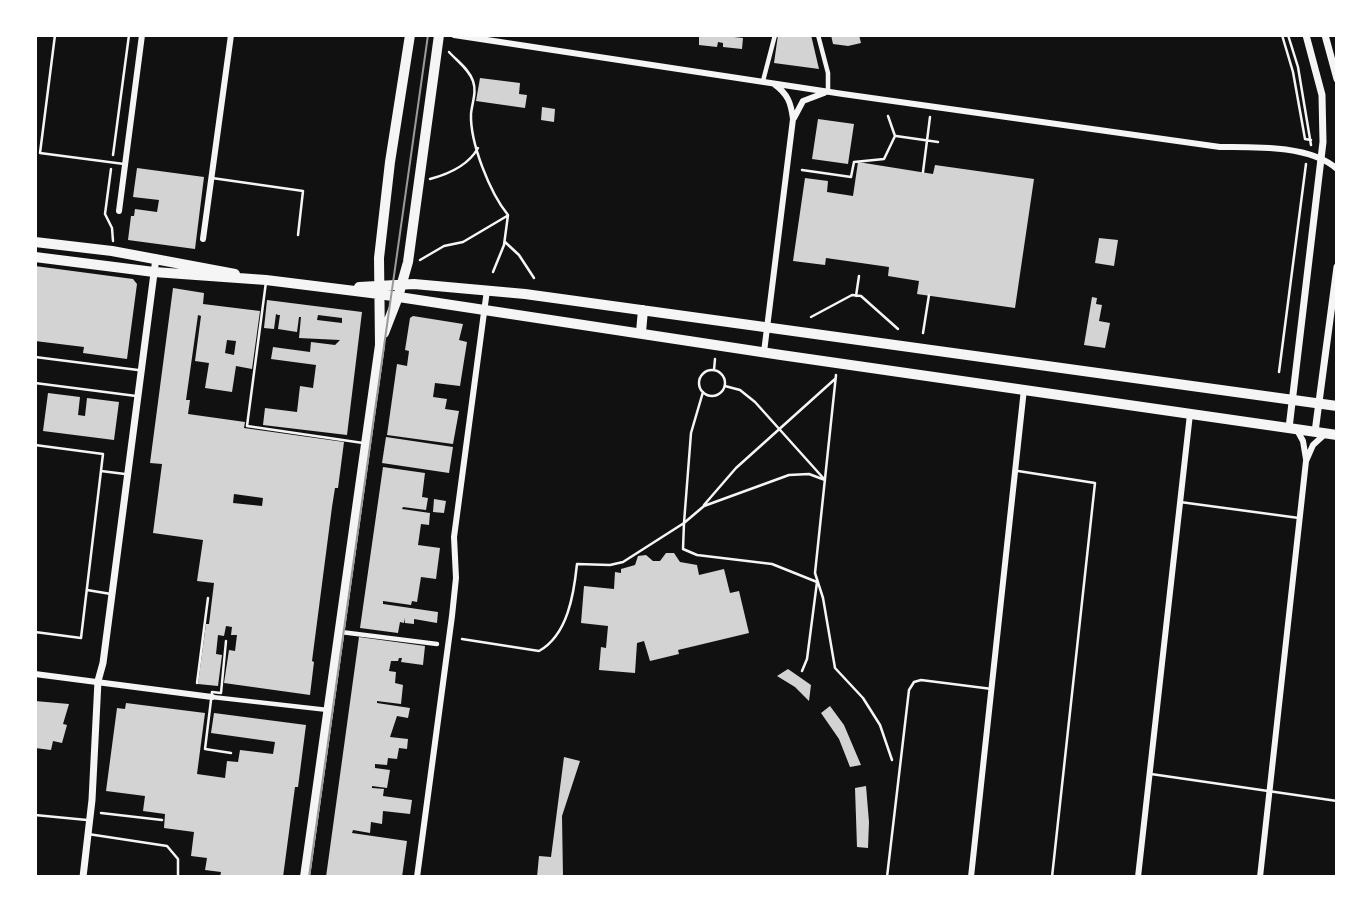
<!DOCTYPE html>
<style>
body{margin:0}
#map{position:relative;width:1372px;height:912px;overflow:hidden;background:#111;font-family:Manrope,sans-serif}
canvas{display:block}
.frame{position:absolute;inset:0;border:37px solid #fff;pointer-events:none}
</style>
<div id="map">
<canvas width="1372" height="912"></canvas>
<div class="frame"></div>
</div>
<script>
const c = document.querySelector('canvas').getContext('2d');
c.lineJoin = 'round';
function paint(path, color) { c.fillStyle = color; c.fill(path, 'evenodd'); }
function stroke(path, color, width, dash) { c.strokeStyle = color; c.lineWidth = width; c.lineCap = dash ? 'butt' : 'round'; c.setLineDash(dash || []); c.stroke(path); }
paint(new Path2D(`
 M699 35H734V37L743 38 742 49 723 47V43L718 42 717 47 699 45Z
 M778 35H811L819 69 774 63Z
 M831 35H859L861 43 848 46 833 44Z
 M480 78 520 83 519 94 527 95 525 108 476 101Z
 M542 107 555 109 554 122 541 120Z
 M818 119 854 124 848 164 812 159Z
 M858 162 933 174 935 165 1034 179 1015 308 917 294 919 281 888 276 889 267 826 258 825 265 793 261 805 178 828 181 827 192 853 196Z
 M137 168 204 177 195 249 128 240 131 216H134L135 209 157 212 159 200 133 197Z
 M1099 238 1118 240 1114 266 1095 263Z
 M35 266 133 279 137 284 127 359 83 353 84 347 35 341Z
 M173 288 204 293 203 304 260 311 252 369 236 366 232 392 205 388 209 363 195 361 201 316 198 315 186 400H190L188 414 245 422 244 428 344 442 338 488H335L332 507 312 661 314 662 310 695 224 683 229 650 235 651 237 635H231L232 627 226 626 224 636 218 635 216 654 222 655 218 686 198 684 206 624H209L214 583 197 581 203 540 153 533 162 464 150 463ZM227 340 236 341 234 355 225 353ZM234 494 263 498 262 506 233 503Z
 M1092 297 1097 298 1096 304 1102 305 1099 321 1110 323 1105 348 1084 345Z
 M267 300 362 312 347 435 263 425 265 408 297 412 300 386 313 388 316 365 271 359 273 347 310 352 311 342 335 345 340 340 299 338 301 317H299L297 332 278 329 280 315H278L276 314 274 329 264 328ZM318 315 342 318V323L317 320Z
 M413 316 463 324 459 340 467 342 460 386 435 383 433 397 447 399 445 409 459 411 453 444 387 435 397 364 407 366 409 351 405 350 410 318Z
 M48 393 80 397 78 415 85 416 87 398 119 402 114 440 43 431Z
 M386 437 453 447 449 473 382 463Z
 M383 467 425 473 422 497 428 498 426 510 403 507 402 509 430 513 429 525 421 524 418 545 440 548 436 579 421 577 417 602 412 601 411 605 383 601V604L438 612 437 623 414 619V624L405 623V618L404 623 400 622 398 633 360 628Z
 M434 499 446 501 444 513 433 512Z
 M666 553H674L680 562 697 565 699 575 724 569 730 593 739 591 749 633 678 650 679 654 650 661 644 641 637 643 635 673 599 670 601 647 606 648 608 626 581 623 584 586 614 589 615 572 621 573V569L635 565 638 556 646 555 653 561H660Z
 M359 637 425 646 423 665 401 662 402 658H399L398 661H391L389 671 396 672 395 683 403 685 401 704 377 701V703L410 708 408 718 397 716 390 737 408 739 407 749 399 748 397 759 388 758 387 765 375 764V768L390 770 387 788 372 786V788L384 789 383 796 412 800 410 814 383 811 382 824 371 822 370 833 353 830 352 833 407 841 402 877H326Z
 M788 669 811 685 809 701 795 687 777 676Z
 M35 701 69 704 63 724 67 725 62 743 53 741 51 750 35 748Z
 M126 703 205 713 197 774 225 778 227 761 238 762 240 750 273 754 275 742 211 733 214 713 306 725 298 787H295L283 877H220L221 872 205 870 207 858 191 856 194 832 164 828 165 814 143 811 145 796 106 791 117 708 125 709Z
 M830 706 844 725 861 765 850 767 839 739 821 713Z
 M564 757 580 761 562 816 563 877H537L539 856 551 857Z
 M866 786 869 822 868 848 857 847 855 788Z`), '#d3d3d3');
stroke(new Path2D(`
 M1282 35 1293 72 1305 139 1311 140
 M1288 35 1298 67 1311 145
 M449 52C457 61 469 69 473 81 477 92 472 103 471 114 470 143 490 193 508 215L504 245 493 272
 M896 136 938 142
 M113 155 129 35
 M111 169 105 214 112 228 113 241
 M802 170 851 177 854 162 884 159 895 136 888 116
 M923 172 930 117
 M430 179C449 174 468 166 478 148
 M505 242 519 255 534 278
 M420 260 444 246 463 242 507 216
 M856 296 859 276
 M811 317 852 295 861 296 898 329
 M923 333 929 295
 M714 370 715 359
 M699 383a13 13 0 1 1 26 0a13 13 0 1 1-26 0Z
 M1279 372 1306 164
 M836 375 815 573 823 598 835 668 863 698 880 725 892 760
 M725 386 740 390 755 402 825 480 809 474 789 475 704 506 684 523 683 549 697 555 772 564 817 582 807 659 802 671
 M704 505 736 468 835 379
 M462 639 539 651C568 635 574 593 577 564L610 565 623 562 684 523 691 433 703 392
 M197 683 208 598
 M101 813 162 820`), '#f5f5f5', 2.5);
stroke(new Path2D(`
 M55 35 40 153 124 164
 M212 178 303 191 298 235
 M266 282 247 426 363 443
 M35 357 138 370
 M35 383 136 396
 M35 445 103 454 81 638 35 632
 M101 471 125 474
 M1018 471 1095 483 1052 877
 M1180 502 1299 518
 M87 590 111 594
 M226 641 221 693 212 692 205 749 231 753
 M1151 774 1337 801
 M35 815 87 820
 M88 834 167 846 178 859V877
 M887 877 909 690 914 682 921 680 992 689`), '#f5f5f5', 2.5);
stroke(new Path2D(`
 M818 35 828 73V92
 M763 81 775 35
 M341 632 437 644
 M212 697 328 710`), '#f5f5f5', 4.5);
stroke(new Path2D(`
 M454 35 843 94 1220 147C1255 147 1310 145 1337 169
 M794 118 803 101 824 93
 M119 211 142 35
 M203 239 231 35
 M764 352 793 119C791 103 788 94 774 84
 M1297 430 1303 441 1306 459
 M35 674 212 697
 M417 877 452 616 456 578 454 537 487 290
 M971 877 1024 389
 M1138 877 1190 414
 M1260 877 1306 461 1313 445 1325 434`), '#f5f5f5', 6);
stroke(new Path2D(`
 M1325 35 1337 79
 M1289 428 1323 142 1322 95 1306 35
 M1315 432 1337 267
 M83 877 92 800 98 681 103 663 156 258`), '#f5f5f5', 7);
stroke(new Path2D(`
 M35 242 112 251 235 274
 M35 257 154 272 266 280 379 294 781 355 1337 435
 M359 287 414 284 525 294 1337 406
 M641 332 643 310
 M384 333 398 297 408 262 439 35
 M305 877 380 345 379 258 390 162 410 35`), '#f5f5f5', 10);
stroke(new Path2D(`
 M309 877 428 35`), '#9a9a9a', 2);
</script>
